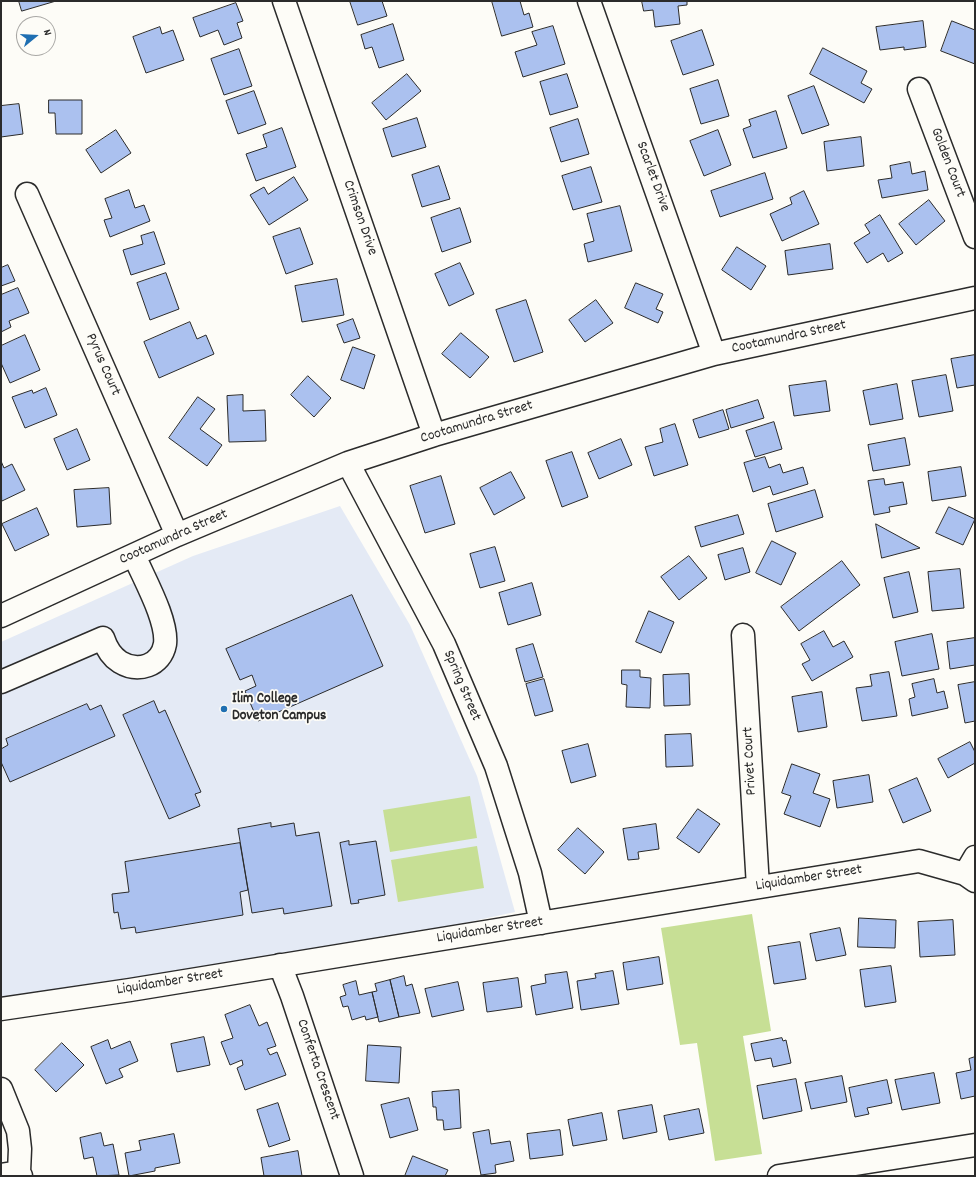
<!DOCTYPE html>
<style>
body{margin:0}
#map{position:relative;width:976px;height:1177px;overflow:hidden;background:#fdfcf7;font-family:Dekko,sans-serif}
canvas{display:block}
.frame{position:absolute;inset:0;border:2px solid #2b2b2b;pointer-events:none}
.north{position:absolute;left:16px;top:16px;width:40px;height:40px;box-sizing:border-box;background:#fdfcf7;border:1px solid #a9a8a5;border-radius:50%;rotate:72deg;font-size:11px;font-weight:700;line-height:16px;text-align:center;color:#2b2b2b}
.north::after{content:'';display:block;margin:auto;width:14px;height:18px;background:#1f6fb2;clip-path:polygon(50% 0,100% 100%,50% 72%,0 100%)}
</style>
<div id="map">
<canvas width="976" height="1177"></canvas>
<div class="frame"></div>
<div class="north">N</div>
</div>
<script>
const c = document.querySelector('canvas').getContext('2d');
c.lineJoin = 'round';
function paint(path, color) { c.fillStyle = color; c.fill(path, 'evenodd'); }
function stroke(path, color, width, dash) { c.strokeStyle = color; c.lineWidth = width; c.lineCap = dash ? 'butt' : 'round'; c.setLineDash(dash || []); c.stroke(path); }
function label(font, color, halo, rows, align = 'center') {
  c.font = font + ' Dekko,sans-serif'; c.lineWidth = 3.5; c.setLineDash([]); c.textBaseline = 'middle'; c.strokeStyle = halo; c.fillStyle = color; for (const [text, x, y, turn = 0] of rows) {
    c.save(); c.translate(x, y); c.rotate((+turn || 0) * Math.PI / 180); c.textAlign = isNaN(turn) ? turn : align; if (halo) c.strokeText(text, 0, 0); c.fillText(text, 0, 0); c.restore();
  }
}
paint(new Path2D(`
 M340 506 410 625 477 776 515 912 289 961 1 1006V642L193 556Z`), '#e4eaf5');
paint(new Path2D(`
 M470 796 477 838 390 852 383 810Z
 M477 846 484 888 398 902 391 860Z
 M752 914 771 1031 743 1036 762 1154 715 1161 697 1043 680 1045 661 928Z`), '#c7df95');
const building = new Path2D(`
 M19 1H56L22 11Z
 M350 1H382L387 16 358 25Z
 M492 1H520L524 15 529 13 533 27 502 36Z
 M642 1H687V5L678 6 680 24 655 27 653 10 644 11Z
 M236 3 243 21 237 23 242 38 224 45 218 30 200 37 193 18Z
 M923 21 926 47 904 50V47L880 50 876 27Z
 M952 21 975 30V64L941 51Z
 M393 24 404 60 379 68 372 47 365 49 361 35Z
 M553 26 565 64 523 77 515 52 537 45 532 32Z
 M160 27 162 34 173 30 184 60 146 73 133 37Z
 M702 30 714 65 683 75 671 41Z
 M823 48 867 71 861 83 872 89 864 103 810 74Z
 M239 49 252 86 224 95 211 59Z
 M407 74 421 91 386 120 372 103Z
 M567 74 578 107 550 115 540 82Z
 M718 80 729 116 701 124 690 89Z
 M814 86 829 125 802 134 788 96Z
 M254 91 266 124 238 134 226 101Z
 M49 100H82V134H56L55 113H49Z
 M19 104 23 134 1 137V106Z
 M776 111 787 148 753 158 743 129 751 126 749 120Z
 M417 118 426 147 392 157 383 129Z
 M578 119 589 154 561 162 550 128Z
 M282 128 296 167 256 181 246 154 267 147 263 135Z
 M116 130 131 153 101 173 86 150Z
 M718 130 731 165 704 176 690 141Z
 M861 137 864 166 827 171 824 142Z
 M910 162 912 174 925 171 928 190 882 198 878 180 892 178 890 166Z
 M439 166 450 199 422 207 412 175Z
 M591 167 602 202 573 210 562 176Z
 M765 173 773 199 720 217 711 191Z
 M294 177 308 200 269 225 250 195 264 187 268 194Z
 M129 190 135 208 144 205 150 221 110 237 104 220 112 218 105 199Z
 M804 191 819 224 782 241 770 214 792 204 790 198Z
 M929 200 945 221 916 245 899 224Z
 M620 206 632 251 588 262 584 244 594 241 587 214Z
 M460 208 471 242 442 252 431 218Z
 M880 215 903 253 888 262 883 253 867 263 854 243 870 233 865 225Z
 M300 228 313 264 286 274 273 237Z
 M154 232 165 264 131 275 123 250 143 244 141 236Z
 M830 244 833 269 788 275 785 251Z
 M737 247 766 266 751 290 722 270Z
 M460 263 474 294 449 306 435 274Z
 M8 265 15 281 1 286V268Z
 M166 273 179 309 150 320 137 283Z
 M337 279 344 315 302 322 295 286Z
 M636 283 663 294 656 309 663 312 658 323 625 308Z
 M18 288 29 313 9 321 11 327 1 332V295Z
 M526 300 543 352 514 362 496 310Z
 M596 300 613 323 585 342 569 320Z
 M353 319 360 338 344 343 337 325Z
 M190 322 197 339 206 335 214 354 159 378 144 342Z
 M461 333 489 357 470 378 442 354Z
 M25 335 40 370 10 383 1 363V346Z
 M353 347 375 355 364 389 341 380Z
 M975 355V385L957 388 951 359Z
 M946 375 953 411 919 417 912 381Z
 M308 376 331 398 314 417 291 395Z
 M826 381 830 411 794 416 789 386Z
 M897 384 903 419 870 425 863 391Z
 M46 388 57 415 25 428 12 397 32 390 33 393Z
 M243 395V411L265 410 266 441 229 442 227 396Z
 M198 397 215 409 200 429 222 445 207 466 169 438Z
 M758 400 764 418 731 428 726 410Z
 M723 410 729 429 699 438 693 420Z
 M774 422 782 449 755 457 746 431Z
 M675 424 688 465 654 476 645 447 663 442 660 429Z
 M77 429 90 460 67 470 54 439Z
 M905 438 910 465 873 471 868 445Z
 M621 439 632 465 599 479 588 453Z
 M572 452 588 497 562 507 546 461Z
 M765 457 769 468 780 464 783 473 803 467 808 484 773 495 770 486 753 492 744 463Z
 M1 461 4 468 12 464 25 490 2 501Z
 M961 467 966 496 932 501 928 472Z
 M511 472 525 498 494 515 480 488Z
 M441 476 455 524 425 533 410 486Z
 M884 479 885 485 903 482 907 504 889 507 890 512 874 515 868 481Z
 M109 488 111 524 77 527 74 490Z
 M815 490 823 517 776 532 768 504Z
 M949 507 975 519 963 545 936 533Z
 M37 508 49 535 15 551 2 524Z
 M738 515 744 534 701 547 695 527Z
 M876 524 920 548 882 558Z
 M772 541 796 553 781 585 756 573Z
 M495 547 505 581 480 588 470 554Z
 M743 548 750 572 725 580 718 555Z
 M689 556 707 578 679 600 661 577Z
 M842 561 860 585 799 631 781 607Z
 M960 569 964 608 932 611 928 572Z
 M909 572 918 612 893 618 884 578Z
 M532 583 541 615 508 625 499 593Z
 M352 595 383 666 258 721 245 691 256 686 252 675 240 680 226 649Z
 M649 611 674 622 661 653 636 642Z
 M824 631 833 647 844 641 853 657 812 681 802 664 810 660 801 644Z
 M932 634 939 669 902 676 895 642Z
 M975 638V665L950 669 947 642Z
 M533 644 543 677 525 682 516 649Z
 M622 670H640V677L651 678 650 708 626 707 627 685 622 684Z
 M889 672 897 716 862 721 856 688 872 686 870 675Z
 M689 674 690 705 664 706 663 675Z
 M544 679 553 711 535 716 526 684Z
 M934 679 937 693 944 691 948 708 912 716 909 699 915 697 912 684Z
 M975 682V721L965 723 958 685Z
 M822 692 827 727 798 732 792 697Z
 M154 701 159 713 165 710 201 792 195 794 200 806 169 819 123 715Z
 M87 704 90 710 101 705 115 736 10 782 1 762V749L8 745 6 739Z
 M691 734 693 766 666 767 665 735Z
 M970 742 975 752V763L948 778 938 759Z
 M588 744 596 776 571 783 562 751Z
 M792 764 820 774 813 793 830 799 820 827 784 814 791 796 782 793Z
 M869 775 873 802 837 808 833 781Z
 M917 778 931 811 903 823 889 790Z
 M698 809 720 824 699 853 677 838Z
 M271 823V827L294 823 296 836 319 832 332 906 284 914 283 908 252 913 238 829Z
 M656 824 659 849 638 852 639 859 628 860 623 829Z
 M578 828 604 852 585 874 558 850Z
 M349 841V845L376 841 385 895 358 900 359 903 351 904 340 843Z
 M240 843 248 890 240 892 243 915 136 933 135 927 121 929 118 912 114 913 112 894 129 892 125 862Z
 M859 918 896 920 895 948 858 947Z
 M953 920 955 955 920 957 918 922Z
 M840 928 846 955 816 961 810 934Z
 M800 942 806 979 774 984 768 947Z
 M659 957 663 984 627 990 623 963Z
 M891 966 896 1002 865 1007 860 970Z
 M613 971 619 1004 581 1010 577 981 596 978 595 974Z
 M567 972 573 1008 536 1015 531 986 546 983 545 975Z
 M404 976 406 986 412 984 420 1013 399 1017 390 980Z
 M518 978 522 1007 487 1012 483 983Z
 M390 980 399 1017 379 1022 372 992 377 991 375 984Z
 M356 981 359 995 372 992 378 1017 366 1020 365 1016 352 1020 348 1006 343 1007 340 997 346 995 343 985Z
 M458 982 464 1010 432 1017 425 989Z
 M250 1005 259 1026 267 1022 276 1046 267 1049 270 1055 277 1052 286 1075 245 1090 237 1068 243 1065 242 1060 230 1065 221 1042 233 1038 225 1015Z
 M204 1037 210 1065 177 1072 171 1044Z
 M782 1038 783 1041 786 1040 791 1063 773 1067 771 1058 755 1061 751 1044Z
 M108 1040 111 1049 130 1041 138 1061 119 1069 123 1077 106 1084 91 1047Z
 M62 1043 84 1065 56 1092 35 1070Z
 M368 1045 401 1047 399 1083 366 1081Z
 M975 1057V1096L961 1099 956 1073 971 1070 969 1059Z
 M934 1073 940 1103 902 1110 895 1080Z
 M842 1076 847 1102 811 1109 805 1083Z
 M796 1079 802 1111 763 1119 757 1086Z
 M887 1080 892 1103 867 1108 869 1114 855 1117 849 1088Z
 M459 1090 461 1128 444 1130 443 1120H437L436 1107H433L432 1092Z
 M409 1098 418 1130 390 1138 381 1105Z
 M278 1103 290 1140 269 1147 257 1110Z
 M652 1105 657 1132 623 1139 618 1111Z
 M699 1109 704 1133 669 1140 664 1116Z
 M602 1113 607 1140 573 1146 568 1120Z
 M489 1130 491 1144 510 1141 514 1161 495 1165 496 1173 481 1175 473 1133Z
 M560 1130 563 1155 530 1159 527 1134Z
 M101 1133 104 1146 113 1144 119 1175 97 1176 93 1157 84 1159 80 1138Z
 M174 1134 180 1163 155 1168V1171L129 1176 125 1153 141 1150 139 1141Z
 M298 1151 302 1176H264L261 1158Z
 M413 1156 448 1170 445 1176H405Z`);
paint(building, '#abc1ef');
stroke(building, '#2b2b2b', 1);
const minor = new Path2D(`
 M284 1 434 435
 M589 1 714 354
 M919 89 975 237
 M27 194 177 535
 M348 463 444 644 496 766 530 873 541 923
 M1 616 177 535 348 463 434 435 714 354 975 298
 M743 635 758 887
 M1 682 103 638C106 647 112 657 120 662 138 673 161 666 165 644 168 620 143 577 134 555
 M965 874 975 857
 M280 965 292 996 352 1176
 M1 1009 130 990 919 861 965 874 975 881
 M1 1089 18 1131 20 1149 19 1172 21 1176
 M1 1175 19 1172
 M779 1176 975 1145`);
stroke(minor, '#2b2b2b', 25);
stroke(minor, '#fdfcf7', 22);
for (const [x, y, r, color] of [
 [224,709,4,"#1f6fb2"]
]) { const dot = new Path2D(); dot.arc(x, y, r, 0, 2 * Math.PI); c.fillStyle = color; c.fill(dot); stroke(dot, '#fdfcf7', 1.5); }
label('15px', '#2b2b2b', '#fdfcf7', [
 ["Golden Court",947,163,69],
 ["Scarlet Drive",652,177,70],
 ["Crimson Drive",359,218,71],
 ["Cootamundra Street",789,338,-12],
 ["Pyrus Court",102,365,66],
 ["Cootamundra Street",477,423,-17],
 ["Cootamundra Street",174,538,-24],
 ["Spring Street",461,686,67],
 ["Privet Court",751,761,-93],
 ["Liquidamber Street",809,879,-9],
 ["Liquidamber Street",490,931,-9],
 ["Liquidamber Street",170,983,-9],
 ["Conferta Crescent",317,1070,71]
]);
label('bold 15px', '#2b2b2b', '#fdfcf7', [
 ["Ilim College",232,700],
 ["Doveton Campus",232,717]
], 'left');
</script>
